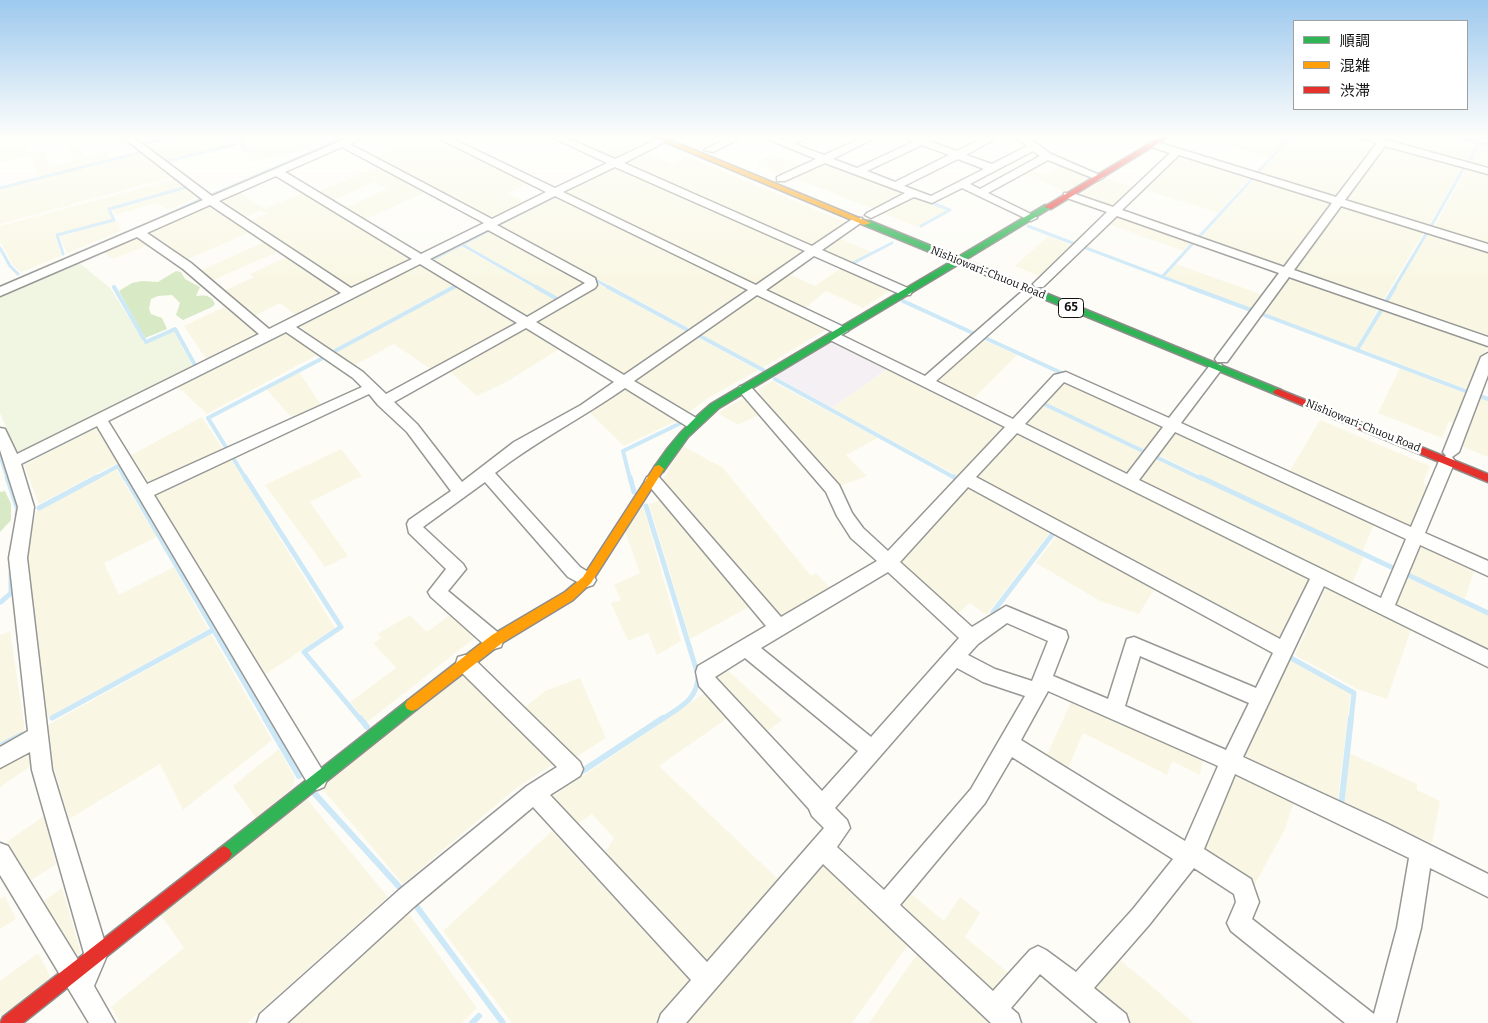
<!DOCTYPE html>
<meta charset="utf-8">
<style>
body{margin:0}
#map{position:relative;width:1488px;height:1023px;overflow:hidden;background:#fdfcf7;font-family:Bitter,"Noto Sans JP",serif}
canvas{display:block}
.legend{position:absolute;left:1293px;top:20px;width:175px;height:90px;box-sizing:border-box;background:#fff;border:1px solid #a0a0a0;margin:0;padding:6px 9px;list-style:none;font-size:15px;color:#111}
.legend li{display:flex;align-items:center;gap:10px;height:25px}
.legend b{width:25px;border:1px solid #a0a0a0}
</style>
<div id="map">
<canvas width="1488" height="1023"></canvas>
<ul class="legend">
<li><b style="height:6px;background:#30b455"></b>順調</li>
<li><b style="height:6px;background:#ff9f0a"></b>混雑</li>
<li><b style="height:6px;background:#e5322d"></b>渋滞</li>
</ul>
</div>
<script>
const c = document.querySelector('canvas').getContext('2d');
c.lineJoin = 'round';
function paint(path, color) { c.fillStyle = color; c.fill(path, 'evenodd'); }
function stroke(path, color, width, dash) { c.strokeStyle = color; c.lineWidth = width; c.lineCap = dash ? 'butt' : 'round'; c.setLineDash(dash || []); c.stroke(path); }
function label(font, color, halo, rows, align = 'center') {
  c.font = font + ' Bitter,serif'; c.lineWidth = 5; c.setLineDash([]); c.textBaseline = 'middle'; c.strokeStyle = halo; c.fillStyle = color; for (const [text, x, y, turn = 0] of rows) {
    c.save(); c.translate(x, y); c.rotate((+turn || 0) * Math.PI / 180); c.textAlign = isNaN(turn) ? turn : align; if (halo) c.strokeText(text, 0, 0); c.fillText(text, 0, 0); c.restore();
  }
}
paint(new Path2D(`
 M835 339 890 367 832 408 775 376Z`), '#f5f0f3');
paint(new Path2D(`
 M29 136H48L27 142 30 154 44 151 50 166 74 160 68 145 78 143 85 157 107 152 111 159 39 178 30 155 0 162V145Z
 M179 136H233L237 143 165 160 144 144Z
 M240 136H252L254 140 272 136H329L331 139 304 150 251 162Z
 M425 136H435L529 183 508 193 527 203 492 220 374 157Z
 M608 136H637L651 142 618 158 588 146Z
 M1195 136H1288L1269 158Z
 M1292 136H1355L1378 142 1337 199 1257 175Z
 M1364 136H1454L1477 143 1466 164Z
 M1481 143 1488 145V170L1469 165Z
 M1382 145 1463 166 1427 228 1341 200Z
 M642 151 672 164 687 156 847 223 815 246H812L623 161Z
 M144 152 175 176 0 224V189Z
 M773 154 802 166 783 175 759 165 758 161Z
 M1179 154 1251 176 1218 213 1141 188Z
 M826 163 902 193 904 195 873 209 793 177Z
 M1061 165 1088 176V179L1065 192 1022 172 1028 168 1043 175Z
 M379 166 426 192 364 220 345 208 387 189 374 182 332 201 317 192Z
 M1468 166 1488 172V247L1433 230Z
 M616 167 802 251 803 254 757 286 565 193Z
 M1256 177 1334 203 1284 267 1199 240Z
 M1106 178 1135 188 1113 209 1081 198 1079 195Z
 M175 179 188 186 108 209 112 219 55 235 61 256 21 272 13 265 0 241V226Z
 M189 188 200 196 168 210 156 203 116 215 113 209Z
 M237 191 265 209 304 192 414 258 350 290 249 222 267 213 261 210 243 218 218 201Z
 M557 197 749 291 693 330 499 226Z
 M912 197 915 198 947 210 917 227 885 214Z
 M210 204 252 231 184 261 144 233Z
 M1338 204 1425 230 1381 304 1289 269Z
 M1114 215 1193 240 1184 251 1105 223Z
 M117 220 121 231 67 253 60 236Z
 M490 231 585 283 559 298 464 244Z
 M1429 232 1488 250V340L1385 306Z
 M135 236 148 245 113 259 100 250Z
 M1048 236 1073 246 1039 276 1015 266Z
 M839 238 872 252 851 263 821 250Z
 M266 241 281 250 211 281 198 272Z
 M460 246 558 301 526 318 431 260Z
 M289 256 344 293 298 317 280 303 254 316 224 291 254 277 250 274Z
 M420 263 458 283 332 350 299 326Z
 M1176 264 1263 295 1253 309 1164 276Z
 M841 268 891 290 863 308 826 291 803 310 766 292V289L787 273 815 286Z
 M1286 275 1380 306 1356 348 1259 312Z
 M598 284 689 333 628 374 621 375 534 323Z
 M460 285 520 321 518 324 433 371 394 344 353 366 335 352Z
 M753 296H759L827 329 762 368 698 333Z
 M224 307 259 335 208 362 184 326Z
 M1384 308 1488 346 1469 390 1360 349Z
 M524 328H529L561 348 508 381 477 396 449 371Z
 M285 332 317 355 207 414 177 386Z
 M695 336 758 370 708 398 689 412 635 381V378Z
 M981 339 1017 355 971 401 936 384V380Z
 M890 367 1006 425 963 479 832 408Z
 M1400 368 1468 394 1456 424 1449 422 1442 438 1378 413Z
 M299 372 322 406 293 419 266 389Z
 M772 381 878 438 846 455 867 476 837 487 824 467 756 395 760 392 758 390Z
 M1061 381H1066L1165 428 1148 451 1043 402Z
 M627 387 677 418 676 421 624 446 588 411 621 388Z
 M1475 396 1488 400V457L1456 444Z
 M745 397 764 413 738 425 718 413Z
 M1041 404 1146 454 1129 476 1023 424Z
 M202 417 224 451 149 483 131 455Z
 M1320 420 1430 466 1423 483 1428 486 1411 527 1289 472Z
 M95 428H99L119 462 39 504 24 465Z
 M1176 431 1376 521 1362 552 1154 453Z
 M1022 433 1311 576 1313 580 1282 642 975 477 1015 434Z
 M683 446 723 468 811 576 816 573 831 589 777 621 660 484Z
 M341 449 362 476 310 502 348 556 325 567 265 485Z
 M230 457 335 628 263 676 155 495 158 489Z
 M1152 457 1364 556 1350 588 1136 478Z
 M116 469 157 537 104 563 119 595 174 567 208 629 47 718 27 558 36 512Z
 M971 488 1051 531 988 613 985 614 970 603 955 616 898 566V559L964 489Z
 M664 499 753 605 690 639 649 504Z
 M643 506 681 641 657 655 648 633 628 641 611 603 621 600 614 585 640 573 625 531Z
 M1057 535 1155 588 1139 614 1100 601 1036 563Z
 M1418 542 1476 566 1465 599 1406 572Z
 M1404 576 1488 615V656L1393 605Z
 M1326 587 1411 630 1387 699 1357 689 1295 655Z
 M451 614 476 637 367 722 350 702 396 668 373 643 381 638 377 634 410 615 427 632Z
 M10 631 25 731 0 744V635Z
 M211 634 272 740 183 810 160 764 69 819 53 765 48 725Z
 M1286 661H1291L1351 693 1337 805 1239 756Z
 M723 666 782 720 764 734 712 674Z
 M463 670 557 762 515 789 403 884 320 786Z
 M580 678 606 738 573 759 520 711 545 691Z
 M709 690 732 715 659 766 780 881 711 961 699 963 602 858 614 838 592 814 572 828 554 809 555 795Z
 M1071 702 1102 711 1204 756 1200 775 1172 761 1167 775 1083 733 1065 775 1044 761Z
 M279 749 295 778 291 789 256 818 233 786Z
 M25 752 31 753 32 765 0 787V765Z
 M1349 753 1417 784V790L1440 801 1432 843 1344 805Z
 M1235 775H1241L1294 801 1285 829 1254 886 1203 854 1201 847Z
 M306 798 388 897 247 1023H121L111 1007 184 948 160 914Z
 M44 816 56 864 28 882 4 844Z
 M552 831 692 983 657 1023H512L443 931Z
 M820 856 911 941 852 1023H677Z
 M62 888 81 953 72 960 39 904Z
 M907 890 944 921 960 897 980 913 965 937 1011 975 994 994 898 909Z
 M5 896 16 919 0 929V899Z
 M406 910 477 1008 462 1023H283Z
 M920 950 1000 1023H869Z
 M38 953 51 978 0 1017V981Z
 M1115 956 1147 982 1194 1023H1125L1090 993Z`), '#f9f7e4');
paint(new Path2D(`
 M176 271 181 272 185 279 200 287 196 296C206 295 211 295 215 304L212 307 183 320 176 315 180 303 172 295 158 296 151 299 149 309 151 314 162 318 167 329 145 338 119 291 132 283 142 281 158 282Z
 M5 491 11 504V520L0 532V492Z`), '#d8eac5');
paint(new Path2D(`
 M77 261 110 288 145 343 173 330 193 367 17 453 0 413V295Z`), '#f0f6e1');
stroke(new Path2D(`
 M238 136 245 150
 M562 136 575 141
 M1457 136 1488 145
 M142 144 177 136
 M778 144 790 148
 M164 162 237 144
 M1468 163 1480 142
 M1256 174 1291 136
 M0 188 142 152
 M565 191 586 181
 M209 196 349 136
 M154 221 201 199
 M496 226 554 197
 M921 226 950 210 927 201
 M1028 226 1075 244
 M1430 228 1465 166 1463 165
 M1197 239 1254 177
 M461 244 538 288
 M0 248 10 266 18 274
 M1086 248 1192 288
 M63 254 57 235 114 220 109 209 187 187
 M435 258 490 230
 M851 264 892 243
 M1162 277 1195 241
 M592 278 610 288
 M452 288 457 285
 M1394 288 1428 231 1431 232`), '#cde8f7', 3);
stroke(new Path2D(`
 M114 287 144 339
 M536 287 559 300 562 298
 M608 287 686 329
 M1189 287 1251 310
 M903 301 975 334
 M1384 305 1395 287
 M1259 313 1468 392
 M698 335 763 370
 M983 337 1066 375
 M146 342 175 329 196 367 193 368
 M1357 350 1383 307
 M335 351 454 287
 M775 379 957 479
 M1477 395 1488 399
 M1042 403 1145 452
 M227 449 208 418 321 359
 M0 455 8 479
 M1154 456 1202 479
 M233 458 246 479
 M94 479 118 466 125 479
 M630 479 623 451 681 423`), '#cde8f7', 4);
stroke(new Path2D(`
 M7 477 18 510 17 515
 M125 477 266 720
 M245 477 341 627 304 652 361 720
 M630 477 634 492
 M954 477 958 481
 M1200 477 1391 567
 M646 506 698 675
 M39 508 97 477
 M1406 574 1488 613
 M1 602 11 593V572
 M993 612 1055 531
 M1291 658 1354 693 1351 720
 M52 718 213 630
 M661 720C680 707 698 700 698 675`), '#cde8f7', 5);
stroke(new Path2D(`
 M265 718 299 776
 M360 718 367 727
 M0 746 22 735
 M578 774 663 718
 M314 793 403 891
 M1341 806 1351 718
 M414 903 503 1023
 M472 1023 479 1016`), '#cde8f7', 6);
const street = new Path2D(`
 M0 136H6L1 139Z
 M121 136H132L212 196 352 136H365L350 144 492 219 546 192 434 136H447L555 188 607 163 549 136H562L615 159 664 136H677L624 163 812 246 854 218H862V222L822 250 910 289 912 292 910 295H902L814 256 766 290 846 328 848 331 841 335 925 376 1026 288H1034L1036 291 1034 294 936 381 1013 419 1054 375 1066 372 1169 418 1211 364H1221L1223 367 1221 370 1181 423 1411 527 1439 461 1446 456 1443 452 1481 357 1488 353V375L1459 452 1452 457 1455 461 1425 533 1488 561V576L1420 545 1395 605 1488 650V667L1324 586 1243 757 1386 823 1488 874V897L1430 868 1421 928 1396 1023H1345L1231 931 1227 923 1236 902 1234 894 1194 868 1149 925 1094 988 1126 1014 1129 1023H1098L1040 974 1011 1008 1018 1014 1021 1023H991L823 864 686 1023H658L661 1014 691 980 533 807 415 906 287 1023H257L260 1014 399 890 527 786 557 767 458 669 456 663 458 657 465 655 472 657 580 762 583 769 580 776 550 795 707 962 824 828 812 816 809 809 699 686 696 672 698 666 766 626 645 481 647 477H659L781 617 877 561 851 538 837 516 826 492 740 392 738 389 740 386H750L839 485 852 513 863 528 888 551 1005 427 828 339 826 336 833 332 757 295 634 381 698 419 700 423 698 427H688L625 388C582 418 536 441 495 473L580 567 593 575 596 580 593 585 587 587 568 577 485 482 423 527 463 564 466 569 448 591 501 635 503 641 501 647 494 649 487 647 431 597 428 592 446 569 409 533 407 524 409 520 451 491 407 432 378 405 369 394 154 495 324 773 327 780 324 787 317 790 310 787 97 426 21 464 34 507 27 558 52 770 108 953 94 986 115 1023H89L0 875V843L8 846 80 963 84 953 32 770 30 752 0 768V747L28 731 9 558 18 507 0 450V428L5 429 17 454 259 334 183 269 137 237 0 296V287L203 200ZM342 147 484 223 421 254 285 172ZM615 167 805 251 756 285 563 192ZM276 176 412 259 351 288 219 201ZM555 196 748 290 624 375 536 322 595 288 597 285 595 278 497 225ZM210 205 341 293 269 329 191 263 147 233ZM488 230 585 283 527 317 430 259ZM420 264 517 323 386 394 363 372 296 327ZM526 328 614 382 581 405 514 442 462 482 417 424 394 402ZM286 332 353 378 362 387 147 484 108 421ZM1064 382 1163 427 1127 474 1025 424ZM1175 432 1406 539 1381 598 1139 480ZM1017 433 1310 579 1280 639 976 477ZM968 487 1273 653 1256 688 1134 637 1127 639 1125 645 1108 699 1053 676 1068 637 1066 631 1006 606 972 627 900 562ZM888 572 959 638 871 737 761 648ZM1007 623 1048 641 1032 681 995 669 968 655 978 644ZM1140 656 1249 703 1226 750 1125 706ZM745 658 858 751 822 791 715 677ZM957 668 983 682 1025 696 971 789 884 890 837 847 850 828 847 820 835 808ZM1048 691 1218 766 1185 841 1021 740ZM1012 757 1173 859 1133 909 1076 972 1046 950 1038 946 1030 950 993 991 900 905 985 803ZM1235 774 1409 858 1397 928 1374 1014 1252 919 1259 902 1251 879 1204 849Z
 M732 136H745L713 152 704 150Z
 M760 136H774L785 140 795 136H809L794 144 824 155 866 136H879L833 159 857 168 913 142 902 136 929 138V141L957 151 987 136H1000L966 155 992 164 1027 146 1014 136H1026L1051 154 1104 177 1099 180 1095 179 1048 160 988 193 1035 216 1037 218 1031 221 962 188 932 203 914 197 871 218 865 215 867 213 905 193 825 163 785 181H777V177L816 159ZM922 145 949 155 895 182 867 171ZM1033 151 1040 156 980 189 970 184ZM958 159 984 169 931 196 904 186Z
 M1356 136H1372L1488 168V174L1385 146 1345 200 1488 244V252L1341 206 1294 270 1488 337V346L1289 277 1227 362H1217L1215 359 1217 356 1279 273 1117 216 1043 287H1035L1033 284 1107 212 1064 197V193H1072L1113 207 1170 153 1149 146V142H1157L1336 197 1377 143ZM1179 155 1332 203 1284 267 1122 210Z`);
const fast = new Path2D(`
 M1045 205 1052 207 965 260 1281 390 1283 392 1281 394H1275L959 264 719 408 688 437 663 472H655L654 469 655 466C671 442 689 422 711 404L952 261 864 225V221H870L958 257Z
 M412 699 417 701 419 705 417 709 229 859 224 862 219 859 216 854 219 849 407 701Z`);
const slow = new Path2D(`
 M651 136H660L871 223 864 225Z
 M659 465 664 469 591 583 573 600 502 643 417 709 412 711 407 709 405 705 407 701 492 635 565 592 583 577 655 466Z`);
const jam = new Path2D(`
 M1162 136H1170L1051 209 1044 207Z
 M1278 389 1488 474V482L1275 394 1273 392 1275 390Z
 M224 846 229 849 232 854 229 859 23 1023H0L3 1017 219 849Z`);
stroke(street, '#979795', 3);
stroke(fast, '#8e8d8b', 3);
stroke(slow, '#8e8d8b', 3);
stroke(jam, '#8e8d8b', 3);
paint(street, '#fffffe');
paint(fast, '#30b455');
paint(slow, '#ff9f0a');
paint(jam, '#e5322d');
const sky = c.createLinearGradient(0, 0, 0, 279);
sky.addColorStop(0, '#9dc9ee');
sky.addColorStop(0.49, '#fefefb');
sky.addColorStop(1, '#fefefb00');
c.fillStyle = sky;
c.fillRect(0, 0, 1488, 279);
label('11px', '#111', '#fff', [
 ["Nishiowari-Chuou Road",988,273,22],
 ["Nishiowari-Chuou Road",1363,426,22]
]);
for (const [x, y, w] of [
 [1071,308,25]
]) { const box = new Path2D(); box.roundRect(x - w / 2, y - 9.5, w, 19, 4); c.fillStyle = '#fff'; c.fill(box); stroke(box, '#111', 1); }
label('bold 12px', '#111', null, [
 ["65",1071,308]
]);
</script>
